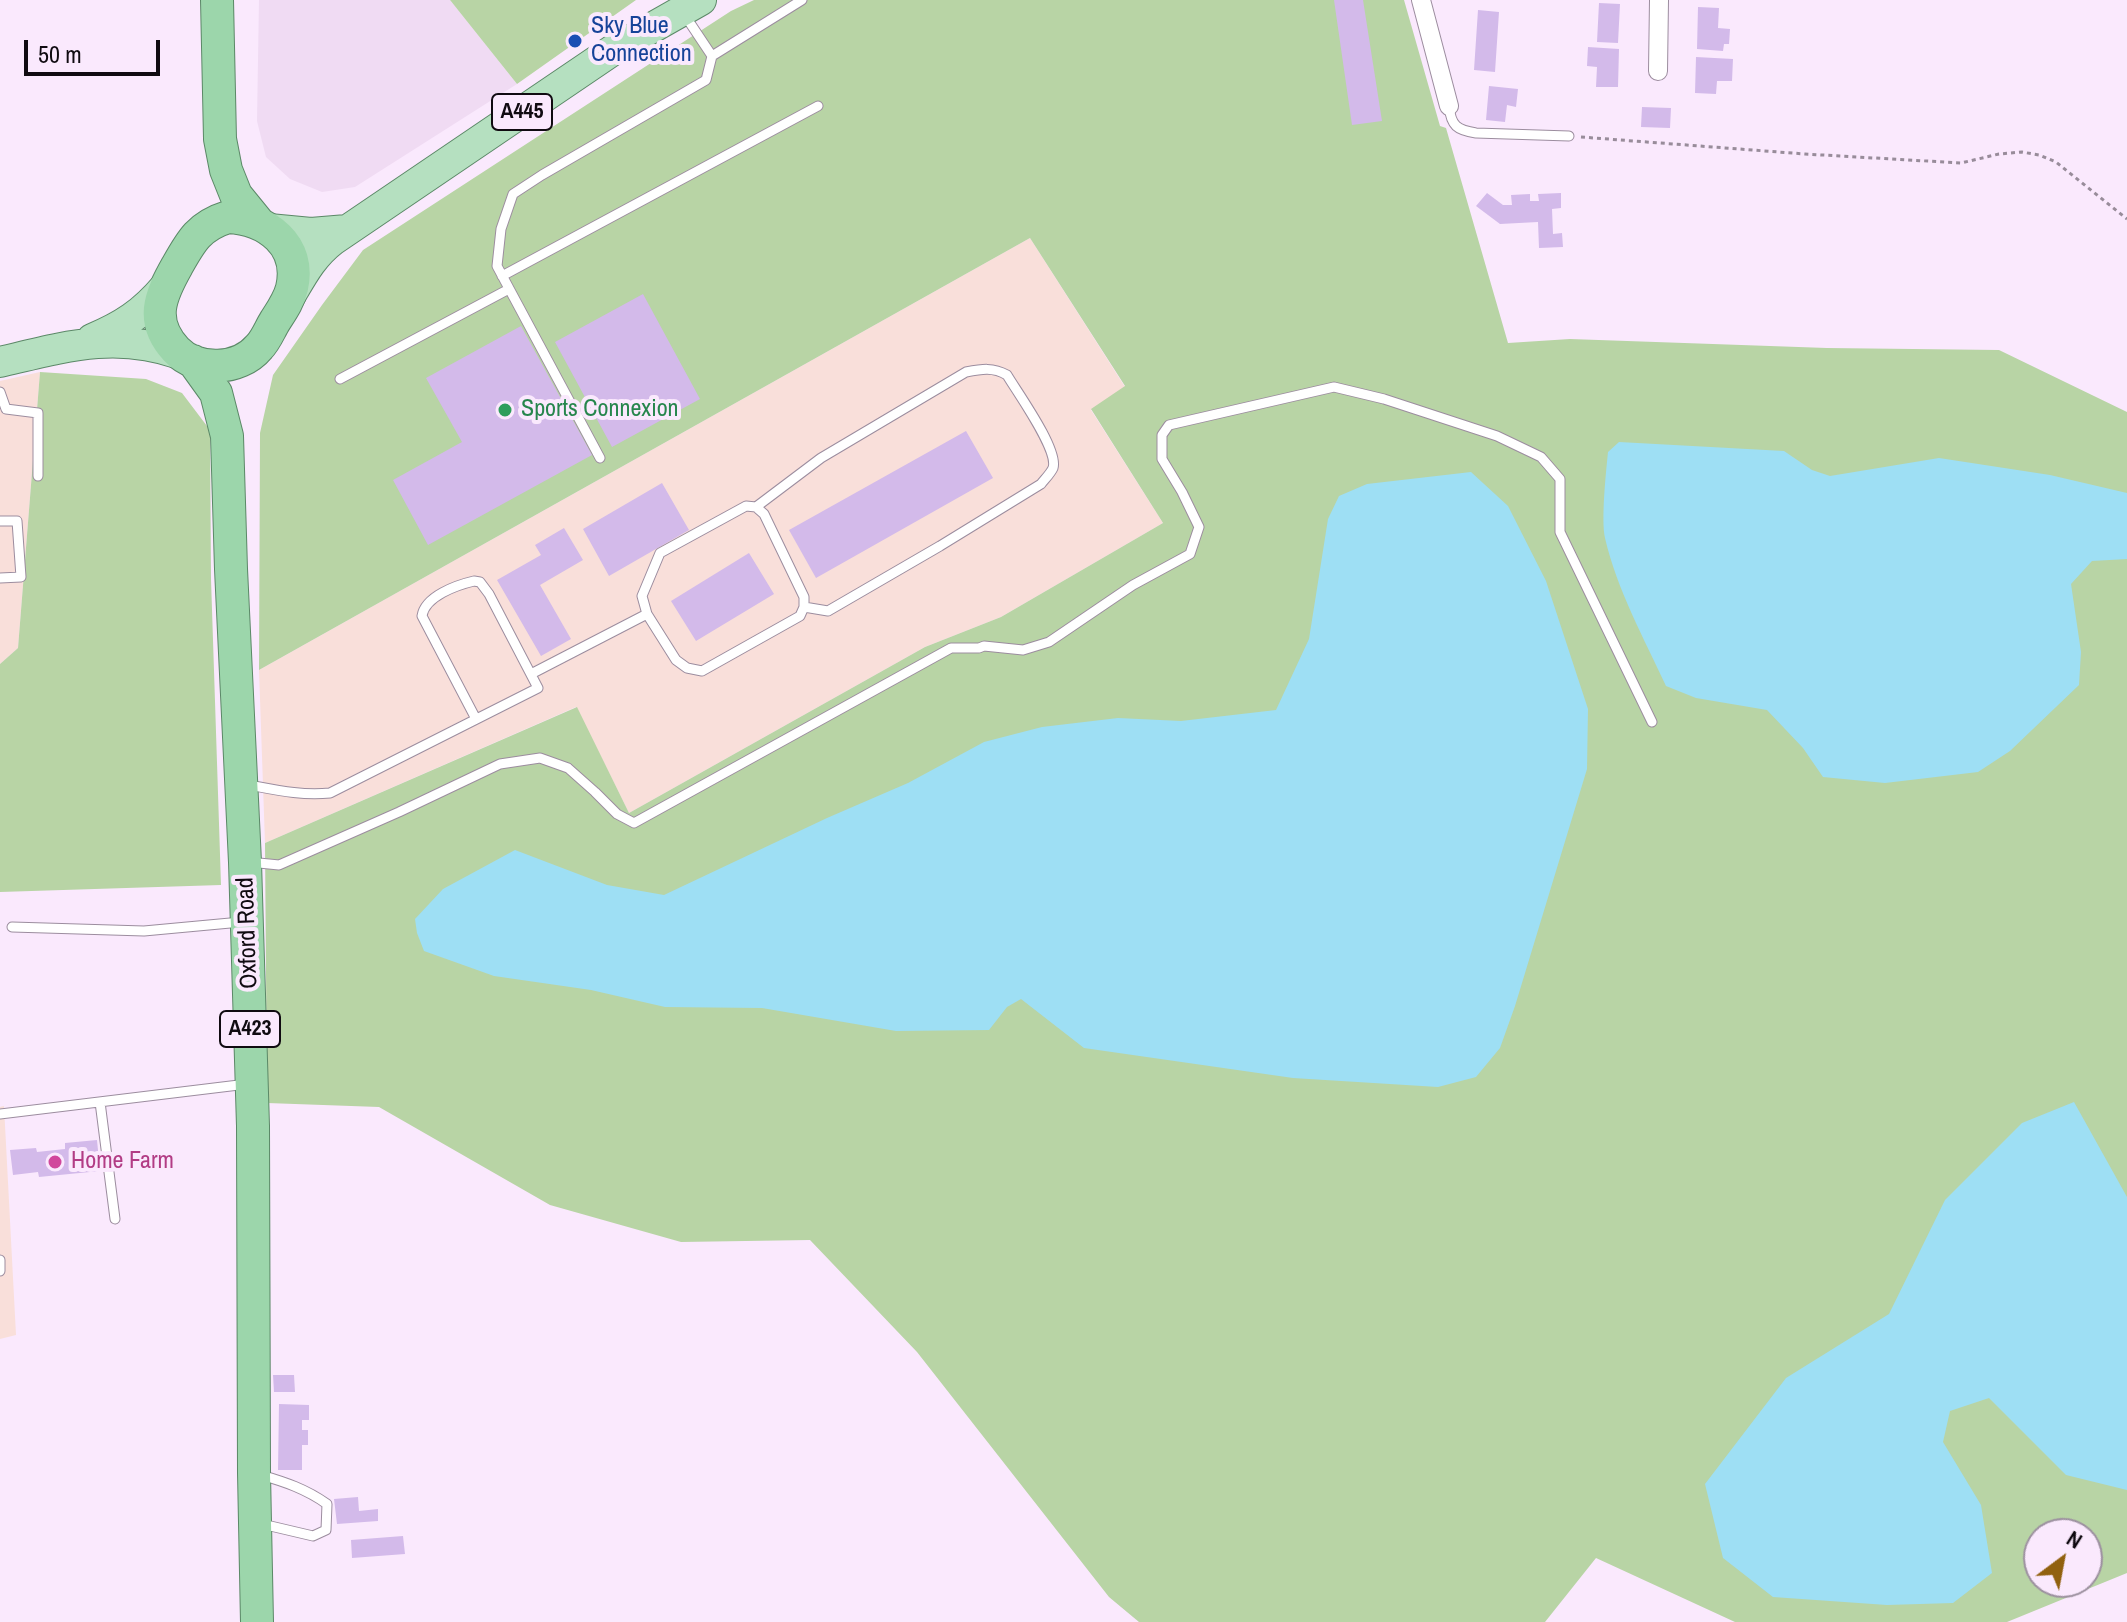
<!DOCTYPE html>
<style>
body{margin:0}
#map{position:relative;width:2127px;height:1622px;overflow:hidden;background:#fae9fd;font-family:"Archivo Narrow",sans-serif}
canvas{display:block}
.north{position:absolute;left:2023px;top:1518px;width:80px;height:80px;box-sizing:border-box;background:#fae9fd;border:2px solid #9c909f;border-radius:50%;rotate:32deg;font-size:22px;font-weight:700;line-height:32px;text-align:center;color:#100b11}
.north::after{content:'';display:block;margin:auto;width:28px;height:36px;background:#91610f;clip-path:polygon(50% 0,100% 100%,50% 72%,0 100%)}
.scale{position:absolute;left:24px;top:40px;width:136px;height:36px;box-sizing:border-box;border:4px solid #100b11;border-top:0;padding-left:10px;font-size:24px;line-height:28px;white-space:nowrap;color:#100b11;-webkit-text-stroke:6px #fae9fd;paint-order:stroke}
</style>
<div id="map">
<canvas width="2127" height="1622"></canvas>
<div class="north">N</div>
<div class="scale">50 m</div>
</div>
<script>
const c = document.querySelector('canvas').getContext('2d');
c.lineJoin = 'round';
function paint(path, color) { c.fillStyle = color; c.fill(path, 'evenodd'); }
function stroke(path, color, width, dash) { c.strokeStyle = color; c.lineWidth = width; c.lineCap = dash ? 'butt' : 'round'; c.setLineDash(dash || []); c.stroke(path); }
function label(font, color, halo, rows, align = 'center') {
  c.font = font + ' "Archivo Narrow",sans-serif'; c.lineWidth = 8; c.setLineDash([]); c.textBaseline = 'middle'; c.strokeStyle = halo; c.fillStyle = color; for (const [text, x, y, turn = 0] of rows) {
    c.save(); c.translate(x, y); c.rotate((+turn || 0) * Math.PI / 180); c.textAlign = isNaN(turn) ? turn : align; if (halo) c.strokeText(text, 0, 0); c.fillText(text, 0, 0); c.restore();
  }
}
paint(new Path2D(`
 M259 0H450L517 84 355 187 322 192 290 179 266 157 257 121Z`), '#f0dbf3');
paint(new Path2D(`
 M1030 238 1125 387 1091 410 1163 523 1001 617 925 647 629 813 576 707 265 843 259 670Z
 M40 372 18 648 0 664V381Z
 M4 1106 16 1335 0 1339V1107Z`), '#f9dfda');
paint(new Path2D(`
 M450 0H636L517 84Z
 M754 0H1404L1440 126 1446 128 1508 343 1570 339 1827 348 1999 350 2127 412V1573L2007 1622H1735L1596 1558 1545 1622H1139L1109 1597 917 1352 810 1240 681 1242 550 1205 379 1107 267 1103 265 843 577 707 629 813 925 647 1001 617 1163 523 1091 409 1125 386 1030 238 259 670 260 433 273 375 322 305 363 250 731 11ZM2039 1534H2087V1582H2039Z
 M40 372 146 379 182 393 210 430 211 579 221 885 0 892V664L18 648Z`), '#b8d4a5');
paint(new Path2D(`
 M1619 442 1784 451 1812 470 1830 476 1939 458 2050 475 2127 493V559L2092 561 2071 584 2081 652 2079 685 2010 751 1978 772 1885 783 1823 777 1803 748 1767 710 1696 698 1666 686C1644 638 1617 590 1605 538 1601 519 1606 472 1608 452Z
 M1471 472 1508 506 1546 581 1588 709 1587 769 1515 1006 1500 1048 1476 1077 1438 1087 1293 1078 1084 1048 1021 999 1007 1007 989 1030 896 1031 762 1008 665 1007 591 990 494 976 424 951 417 933 415 919 443 889 515 850 607 885 664 895 827 818 908 783 984 742 1042 727 1118 718 1181 721 1276 710 1309 639 1328 519 1339 496 1367 484Z
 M2074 1102 2127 1197V1490L2066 1475 1989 1398 1950 1411 1943 1442 1981 1505 1992 1573 1953 1603 1887 1605 1773 1597 1723 1558 1705 1484 1786 1378 1889 1314 1945 1200 2022 1123Z`), '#9edff4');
paint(new Path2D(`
 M1334 0H1363L1382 121 1352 125Z
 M1599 3 1620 4 1618 43 1597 42Z
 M1698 7 1719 8 1718 28 1730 29 1729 44H1724L1723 51 1697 49Z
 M1478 10 1499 12 1495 72 1474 70Z
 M1588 47 1619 49 1618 87H1596L1597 67 1587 66Z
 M1696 57 1733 59 1732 81H1717L1716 94 1695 93Z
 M1489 86 1518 89 1516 107 1507 105 1505 122 1486 120Z
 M1642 107 1671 108 1670 128 1641 127Z
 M1487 193 1503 205H1512L1511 195 1530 194V201H1539L1538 194 1561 193V208L1552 209 1553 234 1562 233 1563 247 1539 248 1538 222 1500 224 1476 206Z
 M643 294 700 399 612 447 555 342Z
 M521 326 592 455 428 545 393 480 462 442 426 378Z
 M966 431 993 478 816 578 789 530Z
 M662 483 689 530 609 576 583 529Z
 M564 528 583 560 540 585 571 639 541 656 497 580 541 555 535 545Z
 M749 553 774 594 696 641 671 601Z
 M97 1140 100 1171 39 1177 38 1172 13 1175 10 1150 36 1148 37 1152 65 1149V1143Z
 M273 1375H294L295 1392H274Z
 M279 1404 309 1405V1420H302V1430H308V1445H302V1470H278Z
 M358 1497 359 1511 378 1509V1521L337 1524 334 1499Z
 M403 1536 405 1554 352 1558 351 1540Z`), '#d3baea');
const service = new Path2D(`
 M712 56 802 0
 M1449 106C1451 126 1457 130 1476 133L1569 136
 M502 276 818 106
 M340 379 509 289
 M0 392 6 409 38 413V476
 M600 458 497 266 501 229 513 194 542 175 706 80 712 56 684 14
 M756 507 821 458 966 372C982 369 993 367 1007 375 1017 392 1059 450 1053 468 1051 473 1044 480 1041 484L940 546 828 611 804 607
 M0 521H17L21 577 0 578
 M531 674 647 614 676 660 687 668 702 671 800 616 804 607V597L764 514 756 507 746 506 660 553 642 596 647 614
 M249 785C276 790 302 796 330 793L538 688 489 594 480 582 474 581C457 585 425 596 422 616L476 719
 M249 862 279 865 399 812 500 764 540 758 568 768 595 792 617 814 634 823 951 648H979L984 646 1023 650 1049 642 1133 585 1190 554 1199 527 1182 492 1162 459V435L1169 425 1334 387 1384 399 1497 436 1541 457 1560 479V532L1652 722
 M12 927 144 931 241 922
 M100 1102 115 1219
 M0 1114 247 1084
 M0 1260V1271
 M261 1475C285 1482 306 1489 327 1504L326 1530 313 1536 262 1524`);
const minor = new Path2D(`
 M1421 0 1449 106
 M1658 71 1659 0`);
const primary = new Path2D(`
 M269 229 311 233 347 230
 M289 298C302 276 312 256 333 240L613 50 701 0
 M92 339C123 326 143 313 165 287
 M0 362C64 347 115 331 180 354`);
const trunk = new Path2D(`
 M217 0 220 139 226 170 236 195 258 222
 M228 217C267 219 302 245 292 288 289 300 282 310 275 321 270 329 266 340 259 347 239 371 197 372 176 350 149 321 160 296 177 266 191 241 199 226 228 217Z
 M193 361 216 393 227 436 231 569 245 862 253 1126 254 1473 257 1622`);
stroke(service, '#9c8d9f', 11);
stroke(minor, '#9c8d9f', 20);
stroke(primary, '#5b8867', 32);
stroke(trunk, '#5b8867', 34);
stroke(new Path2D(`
 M1581 137 1805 154 1961 163 1999 154 2022 152 2039 155 2056 162 2127 219`), '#988c9a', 3, [4, 4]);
stroke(service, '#fff', 9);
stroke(minor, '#fff', 18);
stroke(primary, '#b5e0c0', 30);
stroke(trunk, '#9cd6ab', 32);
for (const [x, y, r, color] of [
 [575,41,8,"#1a4fb4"],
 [505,410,8,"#2e9e5b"],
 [55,1162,8,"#d1479c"]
]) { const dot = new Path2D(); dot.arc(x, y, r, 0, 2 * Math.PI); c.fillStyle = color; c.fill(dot); stroke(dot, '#fae9fd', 3); }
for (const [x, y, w] of [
 [522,112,60],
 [250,1029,60]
]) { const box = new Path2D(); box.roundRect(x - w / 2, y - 18, w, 36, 6); c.fillStyle = '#fae9fd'; c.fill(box); stroke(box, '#100b11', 2); }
label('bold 22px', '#100b11', null, [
 ["A445",522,112],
 ["A423",250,1029]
]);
label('24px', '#164399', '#fae9fd', [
 ["Sky Blue",591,27],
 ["Connection",591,55]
], 'left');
label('24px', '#27864d', '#fae9fd', [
 ["Sports Connexion",521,410]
], 'left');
label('24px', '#100b11', '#fae9fd', [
 ["Oxford Road",248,933,-92]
]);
label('24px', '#b23c85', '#fae9fd', [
 ["Home Farm",71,1162]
], 'left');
</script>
